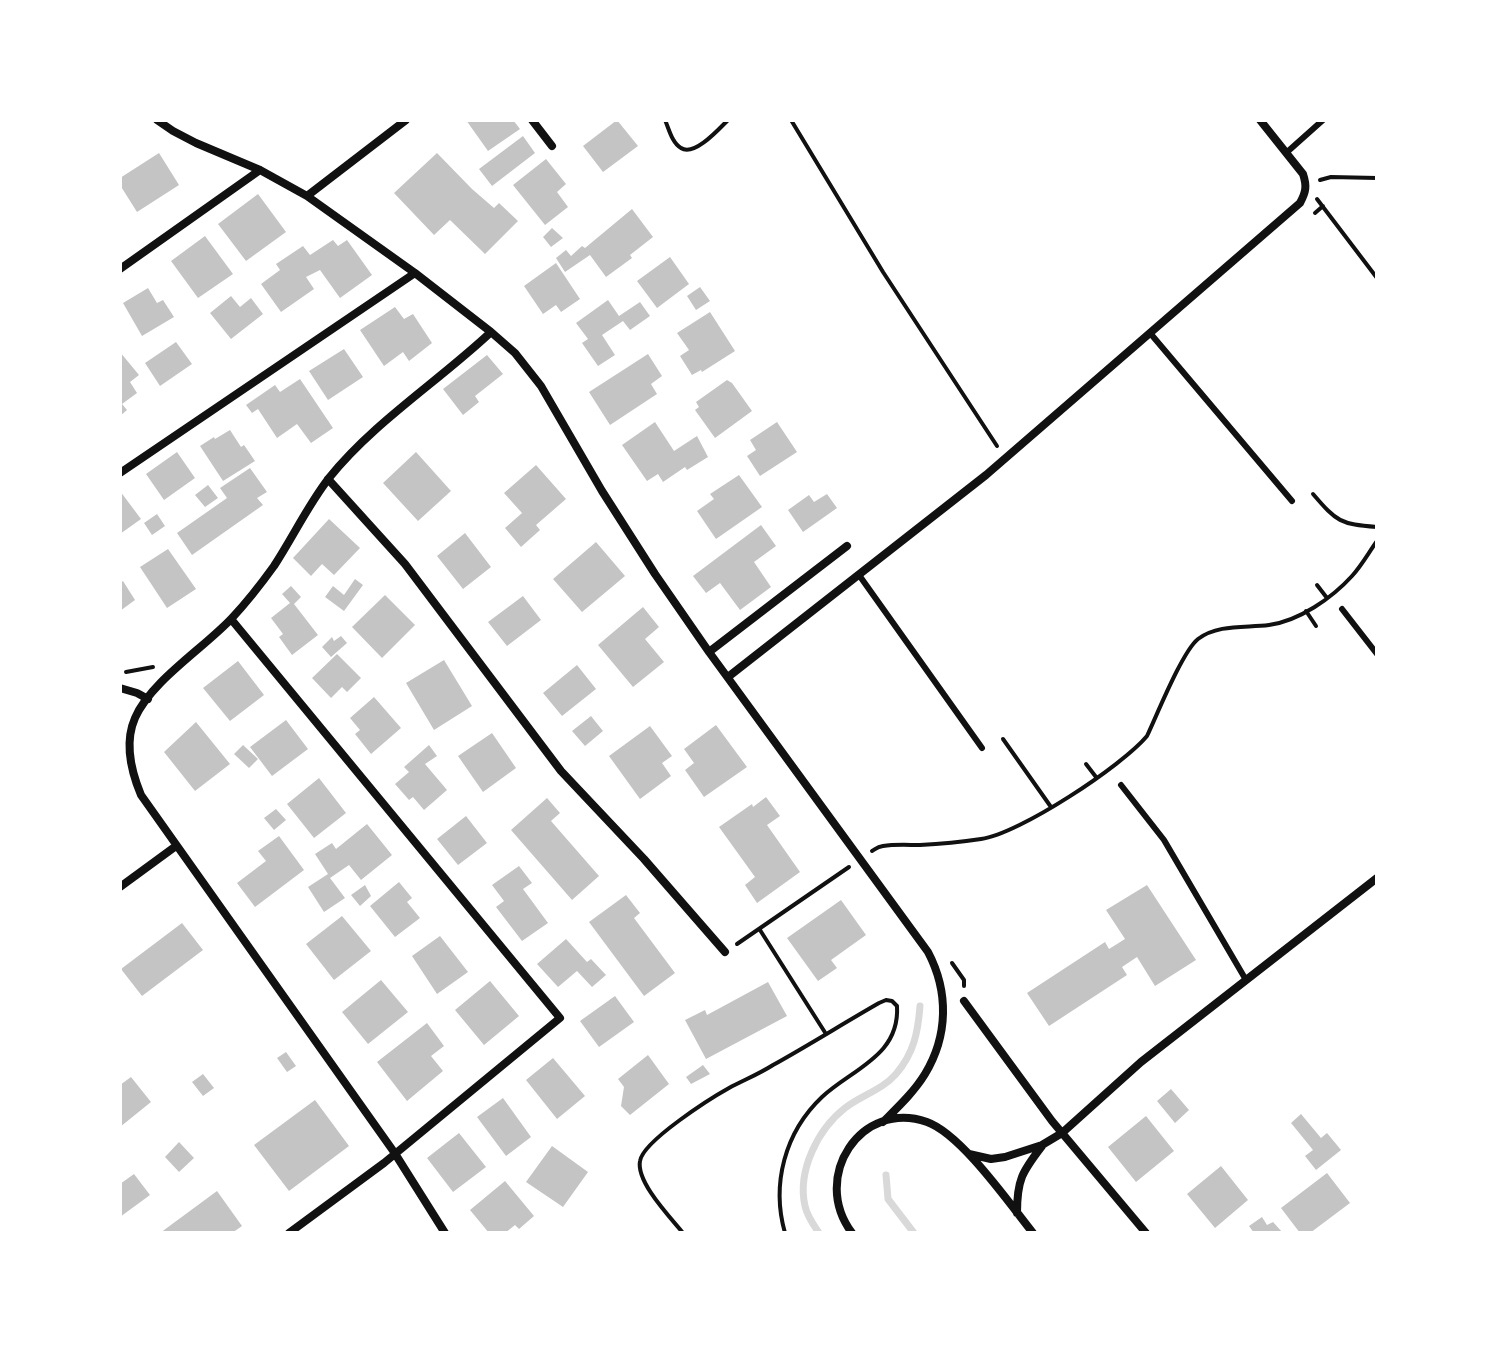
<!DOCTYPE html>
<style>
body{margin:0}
#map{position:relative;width:1497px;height:1353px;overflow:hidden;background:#fff;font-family:Karla,sans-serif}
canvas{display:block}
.frame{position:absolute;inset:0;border:122px solid #fff;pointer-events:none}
</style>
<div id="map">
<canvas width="1497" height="1353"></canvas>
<div class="frame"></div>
</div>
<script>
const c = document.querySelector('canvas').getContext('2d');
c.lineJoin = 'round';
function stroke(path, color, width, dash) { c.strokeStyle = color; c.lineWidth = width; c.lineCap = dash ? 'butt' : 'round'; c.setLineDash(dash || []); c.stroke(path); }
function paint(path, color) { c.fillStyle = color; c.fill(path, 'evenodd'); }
stroke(new Path2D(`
 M886 1175 888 1199 914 1233
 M819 1233C813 1224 807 1216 805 1206 797 1171 818 1129 845 1108 862 1095 882 1090 896 1074 914 1053 918 1032 920 1006`), '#d9d9d9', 7);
paint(new Path2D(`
 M466 120H513L520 129 488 151Z
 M617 120 638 146 603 172 583 146Z
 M523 136 535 153 492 186 479 169Z
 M159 153 179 185 137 212 120 185V178Z
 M437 153 472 189 494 208 499 203 518 221 485 254 450 220 434 235 394 193Z
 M546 159 566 184 557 192 568 207 545 225 513 185Z
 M258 194 286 232 246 261 218 224Z
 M632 209 653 237 630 255 632 258 606 277 590 255 565 272 556 258 566 250 571 256 582 246 585 248Z
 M552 228 563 238 551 247 543 237Z
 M205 236 233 274 198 298 171 261Z
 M333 240 338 246 347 240 372 275 340 298 320 270 306 277 314 289 281 312 261 284 280 270 276 264 303 246 310 255Z
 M670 257 689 284 657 308 637 281Z
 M556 263 580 299 561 312 556 305 543 314 524 286Z
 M700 287 710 301 696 310 687 296Z
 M148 288 157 303 163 300 174 317 142 336 123 303Z
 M231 296 240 307 251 298 263 314 231 339 210 313Z
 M608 300 619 316 640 302 650 316 630 330 623 321 602 335 615 355 598 366 582 343 588 339 576 323Z
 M395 307 404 319 413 314 432 343 409 361 403 352 384 366 360 330Z
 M710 312 735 351 702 372 701 370 692 375 680 356 689 350 677 333Z
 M176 342 192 364 160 386 145 363Z
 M344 349 363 377 328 400 309 371Z
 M120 352 139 375 130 382 137 393 122 404 127 410 120 416Z
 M648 354 662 376 651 384 657 394 610 425 589 392Z
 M487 355 503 374 475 396 479 402 463 415 443 389Z
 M300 379 333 428 311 443 297 424 277 438 258 409 252 413 246 405 275 385 280 392Z
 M727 380 732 383 752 411 715 438 695 410 699 407 696 402Z
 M655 422 674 451 697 436 708 457 687 470 685 467 663 482 658 474 647 481 622 445Z
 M777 422 797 452 760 476 747 456 756 450 750 440Z
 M230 430 241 447 244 445 255 461 223 481 200 446 214 437 215 439Z
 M177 452 195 478 164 500 146 474Z
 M416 452 451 491 418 521 383 483Z
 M536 465 566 499 536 525 540 530 521 547 505 528 522 513 504 493Z
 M250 468 267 492 257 498 263 505 192 555 177 533 227 498 220 488Z
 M739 475 762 507 716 539 697 511 714 499 710 494Z
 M208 485 218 498 205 507 195 495Z
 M120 491 141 519 120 534Z
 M827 494 837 508 803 532 788 510 809 495 814 502Z
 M157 514 165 526 152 535 144 523Z
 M329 519 360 548 334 575 322 564 311 576 293 558Z
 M761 525 776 546 754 562 771 587 740 610 720 583 706 593 693 576Z
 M465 533 491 567 463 589 437 556Z
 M596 542 625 576 582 612 553 579Z
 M168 549 196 589 167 608 140 567Z
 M355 579 363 585 344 611 325 597 333 586 344 595Z
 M123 581 135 600 120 611V583Z
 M291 586 301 597 294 604 318 635 292 655 279 637 283 634 271 618 290 603 282 594Z
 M385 595 415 625 382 658 352 627Z
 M523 596 541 620 507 646 488 622Z
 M643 607 659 627 645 639 664 662 633 687 598 645Z
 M341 636 347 643 331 657 322 647 332 637 334 641Z
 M337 654 361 678 347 692 342 687 331 698 312 678Z
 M444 660 472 706 434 730 406 683Z
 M238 661 264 695 230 721 203 688Z
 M577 665 596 689 562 716 543 693Z
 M374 697 401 728 371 754 355 734 360 730 350 718Z
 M591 716 603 731 585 746 572 731Z
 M286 720 308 749 272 776 250 747Z
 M196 722 230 764 195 791 164 752Z
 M716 725 747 767 704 797 685 770 694 763 684 749Z
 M650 726 672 756 662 763 671 776 640 799 609 756Z
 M492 733 516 768 483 792 458 756Z
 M243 745 258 759 249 768 234 754Z
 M429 745 437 756 425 764 447 790 424 810 413 797 409 800 395 784 409 772 404 767Z
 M319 778 346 813 314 838 287 804Z
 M766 797 780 816 767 825 800 872 757 903 745 885 755 877 719 827 752 804 753 807Z
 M547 798 560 813 551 821 599 876 572 900 511 830Z
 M276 809 286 820 274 830 264 818Z
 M466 816 487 843 458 865 437 839Z
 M367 824 392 855 361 880 349 865 330 878 345 898 324 912 308 887 328 874 315 854 332 843 336 849Z
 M279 836 304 870 255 907 237 883 266 861 258 851Z
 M519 866 532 883 523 889 548 923 522 941 496 907 504 901 492 885Z
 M399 882 412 898 407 902 420 918 395 937 370 906Z
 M365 885 371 896 360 906 351 895Z
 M1147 885 1196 960 1155 986 1137 957 1122 967 1127 975 1049 1026 1027 993 1105 942 1109 949 1125 939 1106 910Z
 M626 895 640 913 634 918 675 973 644 996 589 922Z
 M841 900 866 935 831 960 837 968 818 981 787 938Z
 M342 916 371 951 334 980 306 944Z
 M182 923 203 950 142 996 121 969Z
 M440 936 468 972 437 994 412 956Z
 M566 939 587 962 591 959 606 975 592 987 577 971 558 987 537 964Z
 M381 980 408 1012 368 1044 342 1012Z
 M490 981 519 1016 484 1045 455 1010Z
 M768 982 787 1016 706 1059 685 1020 705 1010 707 1015Z
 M615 996 634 1022 599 1047 580 1021Z
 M427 1023 444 1046 431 1056 443 1071 407 1101 377 1062Z
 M286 1052 296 1066 287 1072 277 1058Z
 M648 1055 669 1084 630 1115 621 1106 624 1087 618 1079Z
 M553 1058 585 1096 557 1119 526 1080Z
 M703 1065 710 1074 691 1084 686 1077Z
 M203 1074 214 1088 203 1096 192 1082Z
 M131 1077 151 1102 120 1127V1085Z
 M1171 1089 1189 1110 1175 1123 1157 1101Z
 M503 1098 531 1137 506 1156 477 1117Z
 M315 1100 349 1146 289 1191 254 1145Z
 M1301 1114 1321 1138 1327 1133 1341 1150 1316 1170 1305 1156 1313 1150 1291 1123Z
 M1146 1116 1174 1151 1136 1182 1108 1147Z
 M459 1133 486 1167 453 1192 427 1158Z
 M179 1142 194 1158 179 1172 165 1157Z
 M552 1146 588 1172 563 1207 526 1182Z
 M1221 1166 1248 1200 1215 1228 1187 1194Z
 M1327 1173 1350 1203 1310 1233H1300L1281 1208Z
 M134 1174 150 1195 120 1217V1184Z
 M505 1181 534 1216 519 1229 515 1225 505 1233H489L470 1210Z
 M217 1191 242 1226 232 1233H160Z
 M1262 1217 1267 1225 1273 1222 1283 1233H1260L1258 1231 1254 1233 1249 1226Z`), '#c4c4c4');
stroke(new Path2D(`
 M665 120C669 129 672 143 681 148 694 157 719 129 728 120
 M791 120 883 272 997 446
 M1320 180 1331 177 1377 178
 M1317 199 1377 278
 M1315 213 1323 206
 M1313 494C1337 522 1340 524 1377 527
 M1317 585 1327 598
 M1306 611 1316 626
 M126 672 153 667
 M1003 739 1051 807
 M1086 764 1096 777
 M872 851C877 848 877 847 883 846 895 844 908 845 920 845 940 844 961 842 981 839 1019 834 1122 766 1147 736 1157 715 1182 652 1198 639 1218 624 1245 628 1269 625 1299 621 1332 598 1352 576 1362 565 1369 552 1377 541
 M760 930 826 1034
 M737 944 849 867
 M952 963 964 980V986
 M683 1233C670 1217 636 1182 640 1161 643 1141 711 1098 729 1088 744 1080 759 1074 773 1065 809 1045 844 1023 879 1003L886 1000 892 1001 897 1006C900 1056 852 1069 822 1097 785 1132 771 1184 785 1233`), '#111', 4);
stroke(new Path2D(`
 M1286 153 1323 120
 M1150 333 1292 501
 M859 575 982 748
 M1342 609 1377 654
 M1121 785 1164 840 1246 980`), '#111', 6);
stroke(new Path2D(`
 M157 120 173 131 196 143 260 170 307 196 415 273 491 332 515 353 541 386 602 491 655 574 709 652 928 952C949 992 948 1036 925 1074 914 1092 898 1107 883 1122
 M532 120 552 146
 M307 196 406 120
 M120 269 260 170
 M120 473 415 273
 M328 479 405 564 561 771 644 859 725 952
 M231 619 560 1018 384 1163 289 1233
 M709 652 847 546
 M728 677 986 475 1300 203C1306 192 1307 186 1303 174L1260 120
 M120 688 137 693 148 699
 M120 887 176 846
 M964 1001 1052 1121 1146 1233
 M969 1154 991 1159 1005 1157 1042 1145 1062 1133 1141 1062 1377 878
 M1017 1213C1017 1180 1022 1172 1042 1146
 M445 1233 394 1152 141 795C131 771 124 743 135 718 151 681 204 648 232 618 247 602 261 584 274 566 293 537 308 505 329 478 374 422 439 381 491 332
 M852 1233C810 1177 861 1099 927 1122 961 1134 1009 1203 1033 1233`), '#111', 8);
</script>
